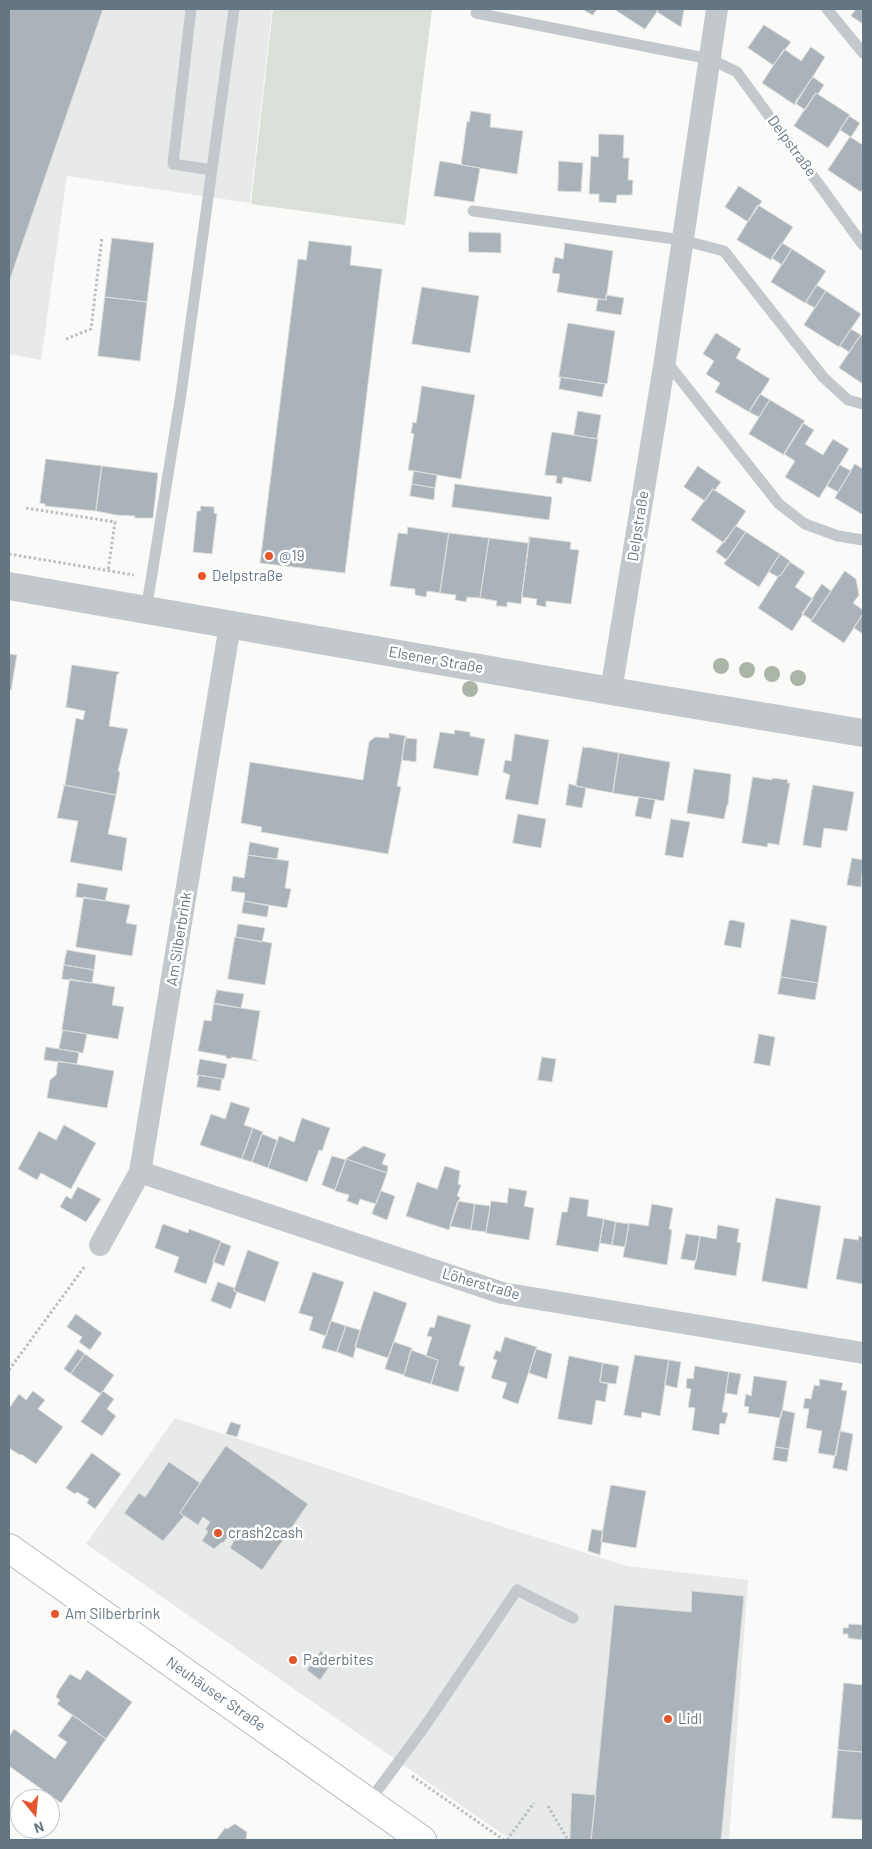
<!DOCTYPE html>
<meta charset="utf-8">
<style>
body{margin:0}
#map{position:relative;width:872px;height:1849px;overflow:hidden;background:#fafaf8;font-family:Barlow,sans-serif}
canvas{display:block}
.frame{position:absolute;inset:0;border:10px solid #657683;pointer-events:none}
.north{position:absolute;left:10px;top:1789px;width:50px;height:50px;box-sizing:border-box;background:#fff;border:1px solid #c1c8cd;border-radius:50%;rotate:163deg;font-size:14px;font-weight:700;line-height:20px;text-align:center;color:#657683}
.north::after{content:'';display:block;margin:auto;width:18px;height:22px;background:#e4572e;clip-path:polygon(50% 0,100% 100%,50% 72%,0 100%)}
</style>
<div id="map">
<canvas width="872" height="1849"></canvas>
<div class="frame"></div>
<div class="north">N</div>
</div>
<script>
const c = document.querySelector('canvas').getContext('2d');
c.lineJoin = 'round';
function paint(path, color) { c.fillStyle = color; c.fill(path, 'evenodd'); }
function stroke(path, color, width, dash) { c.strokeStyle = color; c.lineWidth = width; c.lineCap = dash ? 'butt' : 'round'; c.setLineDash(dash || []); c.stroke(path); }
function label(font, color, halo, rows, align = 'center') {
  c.font = font + ' Barlow,sans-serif'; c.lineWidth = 5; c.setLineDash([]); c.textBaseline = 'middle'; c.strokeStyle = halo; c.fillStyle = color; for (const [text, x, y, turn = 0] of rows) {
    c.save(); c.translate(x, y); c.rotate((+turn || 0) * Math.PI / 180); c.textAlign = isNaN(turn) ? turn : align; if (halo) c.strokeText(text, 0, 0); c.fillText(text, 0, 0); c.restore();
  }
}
paint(new Path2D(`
 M9 9H272L250 203 67 176 41 360 9 354Z
 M175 1418 513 1530 627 1566 748 1580 729 1840H511L86 1544Z`), '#e8e9e9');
paint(new Path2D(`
 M273 9H432L405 225 251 204Z`), '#dadfd7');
const building = new Path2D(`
 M9 9H103L9 282Z
 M582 9H597L593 15Z
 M614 9H659L645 29Z
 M659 9H684L681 27 657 12Z
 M856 9H863V24L851 16Z
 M764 25 791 42 773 65 748 48Z
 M811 47 825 57 795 105 762 83 784 49 801 61Z
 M813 77 824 85 818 94 816 93 805 110 795 103Z
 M816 93 850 115 828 148 794 126Z
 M471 111 491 114 490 127 523 131 517 174 461 165 467 121 469 122Z
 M849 116 860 123 851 137 840 130Z
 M599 134 624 135 623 158H629L628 180H633L632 195H617L616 203 599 202V194H589L591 156 598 157Z
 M850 137 863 145V188L861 192 828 170Z
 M440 161 480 168 474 202 434 196Z
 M559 161 583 163 581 192 558 191Z
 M739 186 762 201 748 222 725 207Z
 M758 205 793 227 771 260 737 240Z
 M469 232 501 233V253L469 252Z
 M112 238 154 243 147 302 105 297Z
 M309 241 352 246 350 265 382 269 345 573 260 563 298 259 306 260Z
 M565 243 613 251 606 300 557 292 560 274 552 273 555 257 563 259Z
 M782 243 792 249 782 265 772 258Z
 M792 249 826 271 805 303 771 282Z
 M817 285 826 291 815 308 806 303Z
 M422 287 479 296 470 353 412 344Z
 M826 291 861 314 839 347 804 325Z
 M606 295 624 298 621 315 596 311 598 299 606 300Z
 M105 297 147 302 140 361 98 356Z
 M568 323 615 331 607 384 559 377Z
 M851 329 861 335 849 352 840 346Z
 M716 333 741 349 736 358 770 379 749 412 715 392 720 383 706 374 714 361 703 354Z
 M861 335 863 337V384L839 368Z
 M561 377 605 384 602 397 559 389Z
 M422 386 475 395 461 479 408 470 414 434 411 433 413 422 416 423Z
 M760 394 770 400 759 417 749 412Z
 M770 400 805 421 784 455 749 434Z
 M578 411 601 415 597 439 574 435Z
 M803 423 814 430 805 444 823 455 833 439 849 449 819 498 785 477 795 461 784 454Z
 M552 432 598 439 591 482 563 477 562 484 556 483 557 476 545 475Z
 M46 459 102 466 96 511 45 506V504L40 503Z
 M855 464 863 469V515L835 498Z
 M840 465 851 471 838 492 827 486Z
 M102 466 158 473 153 518H135V516L116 515 96 511Z
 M698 466 721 482 715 490 713 489 705 501 684 487Z
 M414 471 437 475 435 488 412 484Z
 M412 484 435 488 434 500 410 496Z
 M455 484 552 497 549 520 452 507Z
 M713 489 746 511 724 543 691 520Z
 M201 506 214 507V513L217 514 212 554 193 552 197 511H200Z
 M736 526 746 532 727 560 716 552Z
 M408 527 449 533 440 593 427 591 426 597 415 595V589L390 586 398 533 407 534Z
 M746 532 780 554 759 587 724 564Z
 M449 533 489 538 480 598 467 597 466 602 455 600 456 595 440 593Z
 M529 537 521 604 507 602V607L501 606H496L497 601 480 598 489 538 528 543Z
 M530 537 571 542 570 549 579 550 571 604 546 601V607L536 605 537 599 522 597Z
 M780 554 790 561 780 576 779 575 778 577 769 572Z
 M790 562 805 572 795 587 813 599 792 631 758 608 778 577 779 575 780 576Z
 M845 571 856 579 859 595 853 603 863 610V614L844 643 811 621Z
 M822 584 831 591 812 620 802 614Z
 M863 614V634L854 628Z
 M9 654 17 655 11 690H9Z
 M72 665 119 672V674H117L109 726 128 729 118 771 120 772 116 795 65 785 76 718 83 720 85 711 65 707 66 706Z
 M455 730 470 732V736L485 739 478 776 433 768 440 732 454 734Z
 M389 733 406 736 397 786 401 787 388 854 261 832 262 827 241 823 250 762 363 780 369 742 375 737 389 738Z
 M515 734 549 740 538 805 505 799 510 775 503 772 505 760 511 761Z
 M405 738 417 739 416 762 402 760Z
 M583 747 587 748V747L619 753 613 793 576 786Z
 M619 753 670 762 664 801 613 793Z
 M694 769 731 774 728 805H727L724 819 687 813Z
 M753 777 772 780V778L788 780 787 783H790L779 845 768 843 767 847 742 843Z
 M569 784 586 788 582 808 566 805Z
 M63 785 116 795 108 834 127 838 122 871 70 862 78 821 57 818 64 787Z
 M813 785 854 792 847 831 824 828 821 848 803 845Z
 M639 797 655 800 651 819 635 816Z
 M518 814 546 819 541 848 513 843Z
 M671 819 690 822 683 858 665 855Z
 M250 842 279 848 277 859 248 855Z
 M248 855 289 861 285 888 291 889 287 908 244 901 245 893 231 891 233 876 244 878Z
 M852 858 863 860 861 887 847 885Z
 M78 883 108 888 105 901 76 897Z
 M84 897 130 905 126 923 137 925 132 956 76 947Z
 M244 901 269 906 267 917 242 913Z
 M791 919 827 926 818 983 781 977Z
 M732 920 745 923 741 948 724 945 729 921Z
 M238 924 265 928 262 942 236 937Z
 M235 937 272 943 265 985 228 979Z
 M67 950 96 955 94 970 64 965Z
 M64 965 94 970 92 983 62 979Z
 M781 977 818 983 815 1000 778 994Z
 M70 979 115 987 112 1005 124 1007 118 1039 62 1030Z
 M217 990 244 994 241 1008 214 1003Z
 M214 1004 260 1011 252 1059 259 1061 231 1057V1059L226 1058V1056L198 1051 204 1020 211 1021Z
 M63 1030 87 1034 83 1053 59 1049Z
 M759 1034 775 1037 770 1066 754 1063Z
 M46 1047 79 1052 77 1064 44 1060Z
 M542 1057 556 1059 552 1082 538 1080Z
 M200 1059 227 1064 224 1079 197 1075Z
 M58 1061 114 1071 107 1108 47 1098 50 1080 56 1075Z
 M199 1075 222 1079 220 1091 197 1087Z
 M231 1102 250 1108 244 1125 253 1128 242 1159 200 1145 211 1114 225 1119Z
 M302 1118 330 1128 322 1151 319 1150 307 1182 268 1168 279 1136 294 1142Z
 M64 1125 96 1143 71 1189 41 1173 37 1180 18 1169 39 1131 56 1140Z
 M253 1128 263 1132 252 1162 242 1159Z
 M262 1134 277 1140 268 1168 252 1162Z
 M364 1146 386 1154 382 1164 388 1166 387 1173 346 1159Z
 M332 1156 346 1160 335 1190 322 1185Z
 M346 1159 387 1173 376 1204 360 1199 358 1205 347 1201 349 1195 335 1191Z
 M445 1166 460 1171 458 1184 461 1185 457 1196 460 1197 449 1230 406 1216 417 1182 437 1189Z
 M78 1187 101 1199 86 1222 60 1207 66 1196 71 1199Z
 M509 1188 527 1191 524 1206 534 1208 529 1240 486 1233 491 1201 507 1203Z
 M381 1191 395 1196 387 1220 372 1214Z
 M570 1197 589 1200 587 1216 604 1219 598 1252 556 1245 562 1212H567Z
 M776 1198 821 1206 807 1289 762 1281Z
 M458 1201 475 1204 471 1230 450 1226Z
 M475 1204 490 1206 486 1232 471 1230Z
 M652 1204 673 1208 669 1229 672 1230 667 1265 623 1257 629 1223 648 1226Z
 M604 1219 616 1222 612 1245 600 1243Z
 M616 1222 629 1224 625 1247 612 1245Z
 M163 1224 188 1233 189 1229 221 1241 206 1284 174 1272 179 1257 155 1248Z
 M718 1225 739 1229 737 1242 741 1243 736 1276 694 1269 700 1236 716 1239Z
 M686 1234 700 1236 696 1261 681 1259Z
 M859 1236 863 1237V1284L836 1279 844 1238 858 1240Z
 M221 1242 231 1246 224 1266 213 1262Z
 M248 1250 279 1262 265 1302 234 1291Z
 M313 1272 344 1282 326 1336 309 1330 313 1317 299 1313Z
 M218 1282 234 1288V1291L237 1292 231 1309 211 1301Z
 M374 1291 407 1303 388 1358 355 1347Z
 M76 1314 102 1333 90 1350 79 1342 82 1337 67 1327Z
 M438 1315 471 1325 459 1365 465 1367 458 1392 431 1384 438 1360 426 1356 432 1337 427 1336 430 1327 434 1328Z
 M331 1321 346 1326 337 1352 322 1348Z
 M346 1326 360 1330 353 1358 337 1352Z
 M505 1337 537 1347 518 1404 502 1398 507 1383 491 1378 497 1360 493 1359 496 1350 500 1352Z
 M394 1342 412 1348 404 1375 385 1369Z
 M78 1349 85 1354 71 1374 64 1369Z
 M536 1349 552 1354 547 1379 529 1373Z
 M411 1350 438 1360 431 1384 404 1376Z
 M85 1354 114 1375 101 1394 71 1374Z
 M635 1355 669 1360 660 1416 642 1412 641 1418 624 1415Z
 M569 1356 603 1363 600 1382 608 1384 605 1402 596 1400 592 1425 558 1419Z
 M669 1360 681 1362 677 1388 665 1385Z
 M603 1363 619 1366 616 1384 600 1382Z
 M695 1366 729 1372 722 1412 728 1413 725 1424 720 1423 719 1435 692 1430 695 1408 688 1407 691 1389 686 1388 687 1378 693 1379Z
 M729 1372 741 1374 737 1395 726 1393Z
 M754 1376 787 1381 781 1418 748 1413 749 1407 744 1406 746 1394 751 1396Z
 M820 1379 843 1383 841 1390 847 1391 836 1456 818 1453 822 1431 806 1428 809 1409 803 1408 805 1398 811 1399 814 1385 819 1386Z
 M33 1391 45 1400 38 1409 63 1427 36 1464 21 1454 20 1455 9 1448V1406L10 1407 19 1394 26 1400Z
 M103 1391 114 1399 107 1409 116 1416 102 1436 81 1422Z
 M782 1410 795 1413 789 1449 775 1447Z
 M231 1422 241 1425 237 1437 226 1434Z
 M840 1431 853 1434 847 1471 833 1468Z
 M226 1446 308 1504 262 1570 230 1548 235 1539 229 1535 223 1543 222 1542 214 1549 202 1541 208 1531 205 1530 210 1522 203 1517 198 1525 180 1513Z
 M775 1447 789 1449 787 1462 773 1460Z
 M92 1453 121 1474 95 1509 87 1503 89 1499 77 1492 75 1494 66 1488Z
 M169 1462 200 1483 180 1513 184 1516 163 1541 124 1513 139 1493 145 1497Z
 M611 1485 646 1491 636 1548 601 1542Z
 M592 1529 603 1531 600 1555 588 1551Z
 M692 1591 744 1596 721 1840H591L614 1605 691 1612Z
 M849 1624 863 1625 862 1640 848 1638V1634H843V1628H848Z
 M321 1651 334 1660 320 1680 307 1670Z
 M87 1670 132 1702 106 1739 57 1704 60 1700 56 1697 59 1690 70 1674 80 1680Z
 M844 1683 863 1685V1752L838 1750Z
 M73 1715 106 1739 61 1803 9 1766V1737L14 1729 55 1759 67 1742 58 1736Z
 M838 1750 863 1752V1820L832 1818Z
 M572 1793 596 1795 591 1840H570Z
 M235 1824 247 1832 246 1840H216L225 1828 227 1829Z`);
paint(building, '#aab3b9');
stroke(building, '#dcdcda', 1);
const secondary = new Path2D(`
 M9 1548 422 1840`);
stroke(secondary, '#b3babf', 30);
stroke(new Path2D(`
 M66 339 91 329 102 237
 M26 508 115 522 108 571
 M9 554 134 575
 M9 1370 85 1266
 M412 1776 504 1840
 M548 1806 568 1840
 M507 1840 534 1803`), '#bbbfc2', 3, [2.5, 2.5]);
stroke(new Path2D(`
 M191 9 173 164 212 170
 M827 9 863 53
 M476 13 710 59 737 72 863 245
 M473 211 682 240 724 251 823 377 848 400 863 404
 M666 361 779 504 805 524 838 536 863 540
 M146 611 181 394 234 9
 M368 1803 425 1726 517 1590 573 1618`), '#c3c8cc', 11);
stroke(new Path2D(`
 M611 691 665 360 717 9
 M140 1172 502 1293 863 1353
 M100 1245 140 1172 230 625`), '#c3c8cc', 22);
stroke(new Path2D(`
 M9 586 611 691 863 733`), '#c3c8cc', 28);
stroke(secondary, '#fff', 28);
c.fillStyle = '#aab4a7';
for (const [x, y] of [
 [721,666],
 [747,670],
 [772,674],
 [798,678],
 [470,689]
]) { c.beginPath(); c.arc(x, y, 8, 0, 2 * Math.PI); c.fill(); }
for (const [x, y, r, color] of [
 [269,556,5,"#e4572e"],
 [202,576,5,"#e4572e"],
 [218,1533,5,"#e4572e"],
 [55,1614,5,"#e4572e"],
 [293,1660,5,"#e4572e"],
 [668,1719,5,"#e4572e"]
]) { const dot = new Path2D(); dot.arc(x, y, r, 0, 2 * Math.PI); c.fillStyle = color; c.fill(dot); stroke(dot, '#fff', 2); }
label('15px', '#657683', '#fff', [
 ["Delpstraße",792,146,54],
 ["Delpstraße",638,526,-81],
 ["Elsener Straße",436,660,10],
 ["Am Silberbrink",179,939,-81],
 ["Löherstraße",481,1284,16],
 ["Neuhäuser Straße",216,1694,35]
]);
label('15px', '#657683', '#fff', [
 ["@19",279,556],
 ["Delpstraße",212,576],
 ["crash2cash",228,1533],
 ["Am Silberbrink",65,1614],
 ["Paderbites",303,1660],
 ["Lidl",678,1719]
], 'left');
</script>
